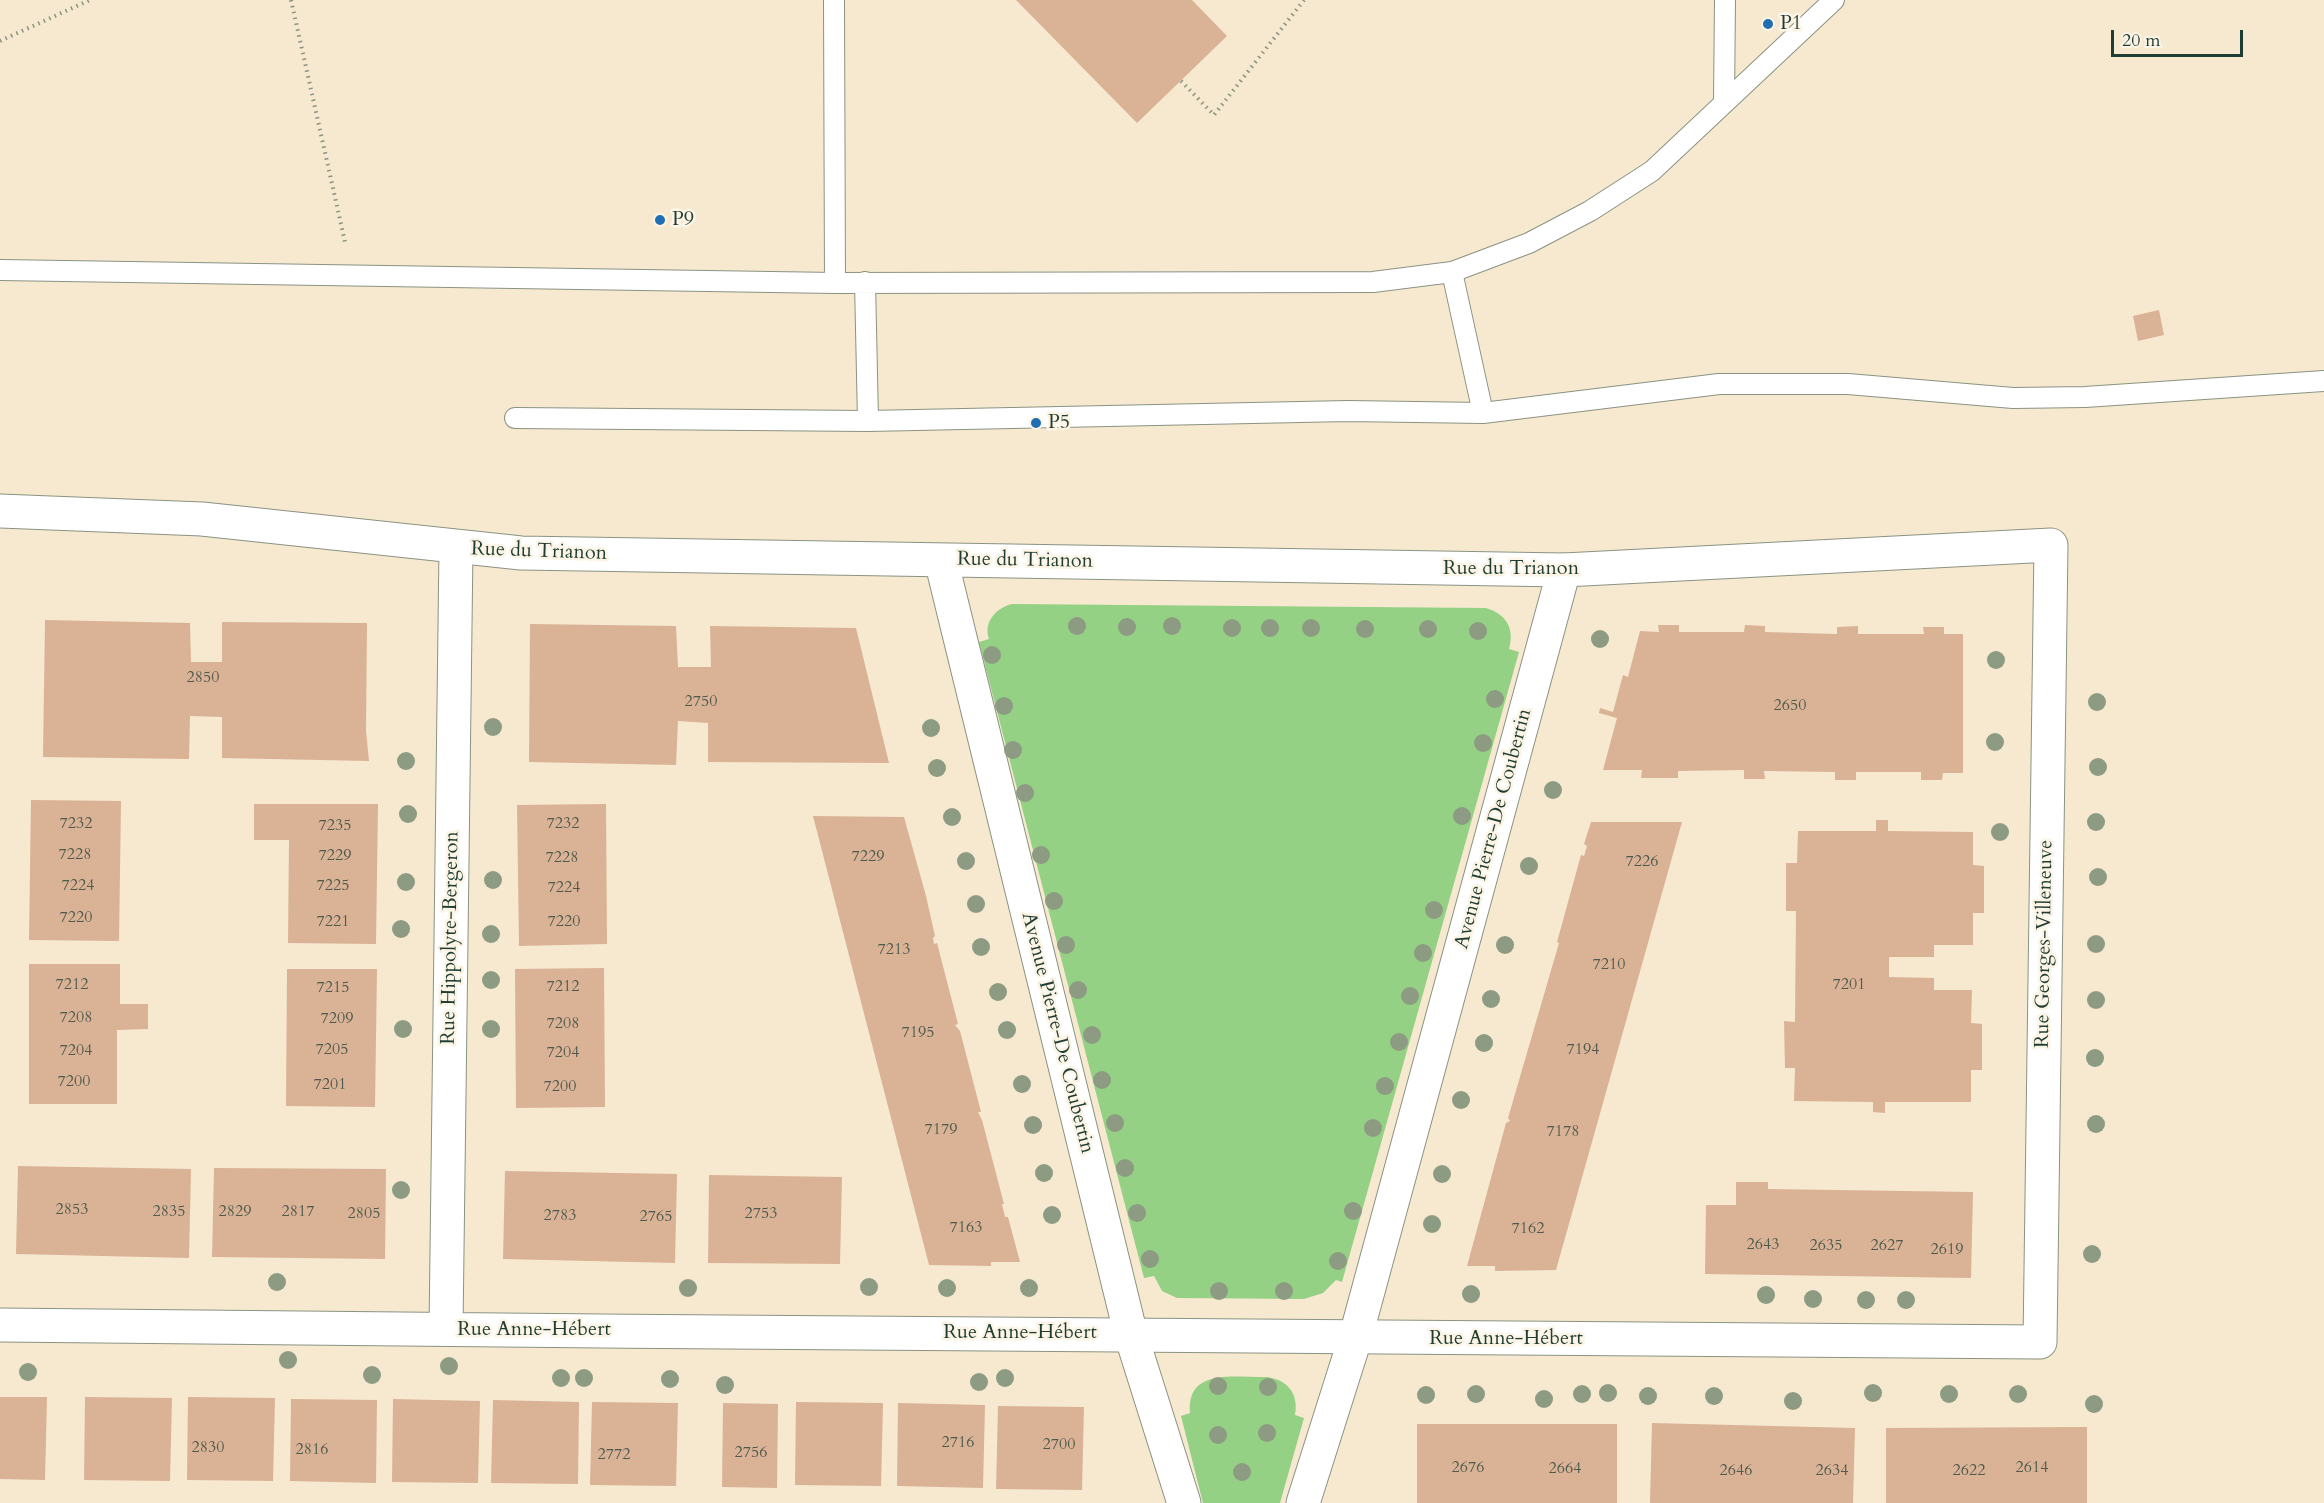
<!DOCTYPE html>
<meta charset="utf-8">
<style>
body{margin:0}
#map{position:relative;width:2324px;height:1503px;overflow:hidden;background:#f6e9d0;font-family:Cardo,serif}
canvas{display:block}
.scale{position:absolute;left:2111px;top:30px;width:132px;height:27px;box-sizing:border-box;border:3px solid #1f3d34;border-top:0;padding-left:8px;font-size:18px;line-height:21px;white-space:nowrap;color:#1f3d34;-webkit-text-stroke:4px #fcf5e5;paint-order:stroke}
</style>
<div id="map">
<canvas width="2324" height="1503"></canvas>
<div class="scale">20 m</div>
</div>
<script>
const c = document.querySelector('canvas').getContext('2d');
c.lineJoin = 'round';
function paint(path, color) { c.fillStyle = color; c.fill(path, 'evenodd'); }
function stroke(path, color, width, dash) { c.strokeStyle = color; c.lineWidth = width; c.lineCap = dash ? 'butt' : 'round'; c.setLineDash(dash || []); c.stroke(path); }
function label(font, color, halo, rows, align = 'center') {
  c.font = font + ' Cardo,serif'; c.lineWidth = 5; c.setLineDash([]); c.textBaseline = 'middle'; c.strokeStyle = halo; c.fillStyle = color; for (const [text, x, y, turn = 0] of rows) {
    c.save(); c.translate(x, y); c.rotate((+turn || 0) * Math.PI / 180); c.textAlign = isNaN(turn) ? turn : align; if (halo) c.strokeText(text, 0, 0); c.fillText(text, 0, 0); c.restore();
  }
}
paint(new Path2D(`
 M1012 604 1486 608C1506 614 1515 628 1509 649L1519 652 1342 1282 1336 1280 1323 1293 1304 1299 1177 1298 1162 1291 1154 1276 1144 1278 979 642 989 639C983 622 996 608 1012 604Z
 M1267 1377C1288 1380 1299 1394 1295 1415L1304 1418 1280 1503H1203L1181 1416 1190 1413C1186 1367 1236 1378 1267 1377Z`), '#95d185');
paint(new Path2D(`
 M1016 0H1192L1227 36 1137 123Z
 M2159 310 2164 335 2138 341 2133 316Z
 M45 620 190 623 191 662H222V622L367 623 366 731 369 761 222 758V717L190 716 189 759 43 757Z
 M530 624 676 626 678 667H711L710 626 856 628 889 763 708 762V723L678 721 676 765 529 762Z
 M1658 625H1679V632H1744L1745 625 1765 626V632L1837 634V627L1858 626V634H1924L1923 627H1944V634H1963V773H1943L1942 780H1921V772H1856V780H1835V772L1764 771 1765 779H1744V770L1678 771V778H1641L1642 770H1603L1617 718 1599 713 1600 708 1613 712 1623 675 1628 677 1640 631 1659 632Z
 M31 800 121 801 119 941 29 940Z
 M254 804H378L376 944 288 943 289 840H254Z
 M606 804 607 944 519 946 517 805Z
 M813 816 904 817 926 896 935 936 933 938 934 944 937 943 958 1024 955 1025 960 1031 981 1112H978L982 1120 1004 1204H1002L1005 1217H1008L1020 1262H991V1266L929 1265Z
 M1876 820H1888V831L1973 832V865L1984 866V913H1973V945H1934V957H1889V977L1934 978V990H1972L1971 1023 1982 1024V1070H1971V1102H1885V1113L1873 1112V1102L1794 1101 1795 1068H1785L1784 1021 1795 1022 1796 911H1786V863H1797L1798 831H1876Z
 M1591 822H1682L1556 1270 1495 1271V1266H1467L1506 1123 1510 1121 1508 1118 1559 943 1557 942 1581 855 1584 856 1587 846 1584 844Z
 M29 964H120V1004H148V1029L117 1030V1104H29Z
 M604 968 605 1107 516 1108 515 969Z
 M287 969H377L375 1107 286 1106Z
 M18 1166 191 1169 189 1258 16 1254Z
 M214 1168 386 1169 385 1259 212 1257Z
 M505 1171 677 1174 675 1263 503 1259Z
 M709 1175 842 1177 840 1264 708 1263Z
 M1736 1182H1768V1189L1973 1192 1971 1278 1705 1274 1706 1205H1736Z
 M0 1397H47L45 1480 0 1479Z
 M85 1397 172 1398 170 1481 84 1480Z
 M188 1397 275 1398 273 1481 187 1480Z
 M291 1399 377 1400 376 1483 290 1481Z
 M393 1399 480 1401 478 1483 392 1482Z
 M493 1400 579 1402 578 1484 491 1483Z
 M592 1402 678 1403 676 1486 590 1485Z
 M796 1402 883 1403 881 1486 795 1485Z
 M723 1403 778 1404 777 1488 722 1487Z
 M898 1403 985 1405 983 1488 897 1486Z
 M998 1406 1084 1407 1082 1490 996 1489Z
 M1652 1423 1855 1428 1853 1503H1650Z
 M1417 1424H1617V1503H1417Z
 M2087 1427V1503H1886V1428Z`), '#dab296');
const service = new Path2D(`
 M834 0 835 283
 M1724 102 1725 0
 M0 270 835 283 1373 282 1452 272 1529 243 1590 211 1652 171 1834 0
 M1452 272 1483 413 1719 384H1848L2013 398 2085 397 2324 381
 M865 282 868 421
 M515 418 868 421 1348 411 1483 413`);
const minor = new Path2D(`
 M0 1325C680 1331 1360 1341 2040 1342L2051 545 1564 570
 M446 1329 456 548`);
const tertiary = new Path2D(`
 M0 511 202 519 521 553 1564 570 1355 1339 1303 1503
 M941 560 1131 1335 1184 1503`);
stroke(service, '#8a9382', 22);
stroke(minor, '#8a9382', 35);
stroke(tertiary, '#8a9382', 35);
stroke(new Path2D(`
 M291 0 345 242
 M0 41 90 0
 M1181 81 1214 115 1304 0`), '#8a9382', 4, [1.5, 4.5]);
stroke(service, '#fff', 20);
stroke(minor, '#fff', 33);
stroke(tertiary, '#fff', 33);
c.fillStyle = '#8d9b83';
for (const [x, y] of [
 [1077,626],
 [1172,626],
 [1127,627],
 [1232,628],
 [1270,628],
 [1311,628],
 [1365,629],
 [1428,629],
 [1478,631],
 [1600,639],
 [992,655],
 [1996,660],
 [1495,699],
 [2097,702],
 [1004,706],
 [493,727],
 [931,728],
 [1995,742],
 [1483,743],
 [1013,750],
 [406,761],
 [2098,767],
 [937,768],
 [1553,790],
 [1025,793],
 [408,814],
 [1462,816],
 [952,817],
 [2096,822],
 [2000,832],
 [1041,855],
 [966,861],
 [1529,866],
 [2098,877],
 [493,880],
 [406,882],
 [1054,901],
 [976,904],
 [1434,910],
 [401,929],
 [491,934],
 [2096,944],
 [1066,945],
 [1505,945],
 [981,947],
 [1423,953],
 [491,980],
 [1078,990],
 [998,992],
 [1410,996],
 [1491,999],
 [2096,1000],
 [403,1029],
 [491,1029],
 [1007,1030],
 [1092,1035],
 [1399,1042],
 [1484,1043],
 [2095,1058],
 [1102,1080],
 [1022,1084],
 [1385,1086],
 [1461,1100],
 [1115,1123],
 [2096,1124],
 [1033,1125],
 [1373,1128],
 [1125,1168],
 [1044,1173],
 [1442,1174],
 [401,1190],
 [1353,1211],
 [1137,1213],
 [1052,1215],
 [1432,1224],
 [2092,1254],
 [1150,1259],
 [1338,1261],
 [277,1282],
 [869,1287],
 [688,1288],
 [947,1288],
 [1029,1288],
 [1219,1291],
 [1284,1291],
 [1471,1294],
 [1766,1295],
 [1813,1299],
 [1866,1300],
 [1906,1300],
 [288,1360],
 [449,1366],
 [28,1372],
 [372,1375],
 [561,1378],
 [584,1378],
 [1005,1378],
 [670,1379],
 [979,1382],
 [725,1385],
 [1218,1386],
 [1268,1387],
 [1608,1393],
 [1873,1393],
 [1476,1394],
 [1582,1394],
 [1949,1394],
 [2018,1394],
 [1426,1395],
 [1648,1396],
 [1714,1396],
 [1544,1399],
 [1793,1401],
 [2094,1404],
 [1267,1433],
 [1218,1435],
 [1242,1472]
]) { c.beginPath(); c.arc(x, y, 9, 0, 2 * Math.PI); c.fill(); }
for (const [x, y, r, color] of [
 [1768,24,6,"#1f6fb2"],
 [660,220,6,"#1f6fb2"],
 [1036,423,6,"#1f6fb2"]
]) { const dot = new Path2D(); dot.arc(x, y, r, 0, 2 * Math.PI); c.fillStyle = color; c.fill(dot); stroke(dot, '#fcf5e5', 2); }
label('16px', '#4e5a4c', null, [
 ["2850",203,678],
 ["2750",701,702],
 ["2650",1790,706],
 ["7232",76,824],
 ["7232",563,824],
 ["7235",335,826],
 ["7228",75,855],
 ["7229",335,856],
 ["7229",868,857],
 ["7228",562,858],
 ["7226",1642,862],
 ["7224",78,886],
 ["7225",333,886],
 ["7224",564,888],
 ["7220",76,918],
 ["7221",333,922],
 ["7220",564,922],
 ["7213",894,950],
 ["7210",1609,965],
 ["7212",72,985],
 ["7201",1849,985],
 ["7212",563,987],
 ["7215",333,988],
 ["7208",76,1018],
 ["7209",337,1019],
 ["7208",563,1024],
 ["7195",918,1033],
 ["7205",332,1050],
 ["7194",1583,1050],
 ["7204",76,1051],
 ["7204",563,1053],
 ["7200",74,1082],
 ["7201",330,1085],
 ["7200",560,1087],
 ["7179",941,1130],
 ["7178",1563,1132],
 ["2853",72,1210],
 ["2835",169,1212],
 ["2829",235,1212],
 ["2817",298,1212],
 ["2805",364,1214],
 ["2753",761,1214],
 ["2783",560,1216],
 ["2765",656,1217],
 ["7163",966,1228],
 ["7162",1528,1229],
 ["2643",1763,1245],
 ["2635",1826,1246],
 ["2627",1887,1246],
 ["2619",1947,1250],
 ["2716",958,1443],
 ["2700",1059,1445],
 ["2830",208,1448],
 ["2816",312,1450],
 ["2756",751,1453],
 ["2772",614,1455],
 ["2676",1468,1468],
 ["2614",2032,1468],
 ["2664",1565,1469],
 ["2646",1736,1471],
 ["2634",1832,1471],
 ["2622",1969,1471]
]);
label('20px', '#1f3d34', '#fcf5e5', [
 ["P1",1780,24],
 ["P9",672,220],
 ["P5",1048,423]
], 'left');
label('20px', '#1f3d34', '#fcf5e5', [
 ["Rue du Trianon",539,552,2],
 ["Rue du Trianon",1025,561,1],
 ["Rue du Trianon",1511,569],
 ["Avenue Pierre-De Coubertin",1494,829,-75],
 ["Rue Hippolyte-Bergeron",451,938,-89],
 ["Rue Georges-Villeneuve",2045,944,-89],
 ["Avenue Pierre-De Coubertin",1057,1033,76],
 ["Rue Anne-Hébert",534,1330],
 ["Rue Anne-Hébert",1020,1333],
 ["Rue Anne-Hébert",1506,1339]
]);
</script>
